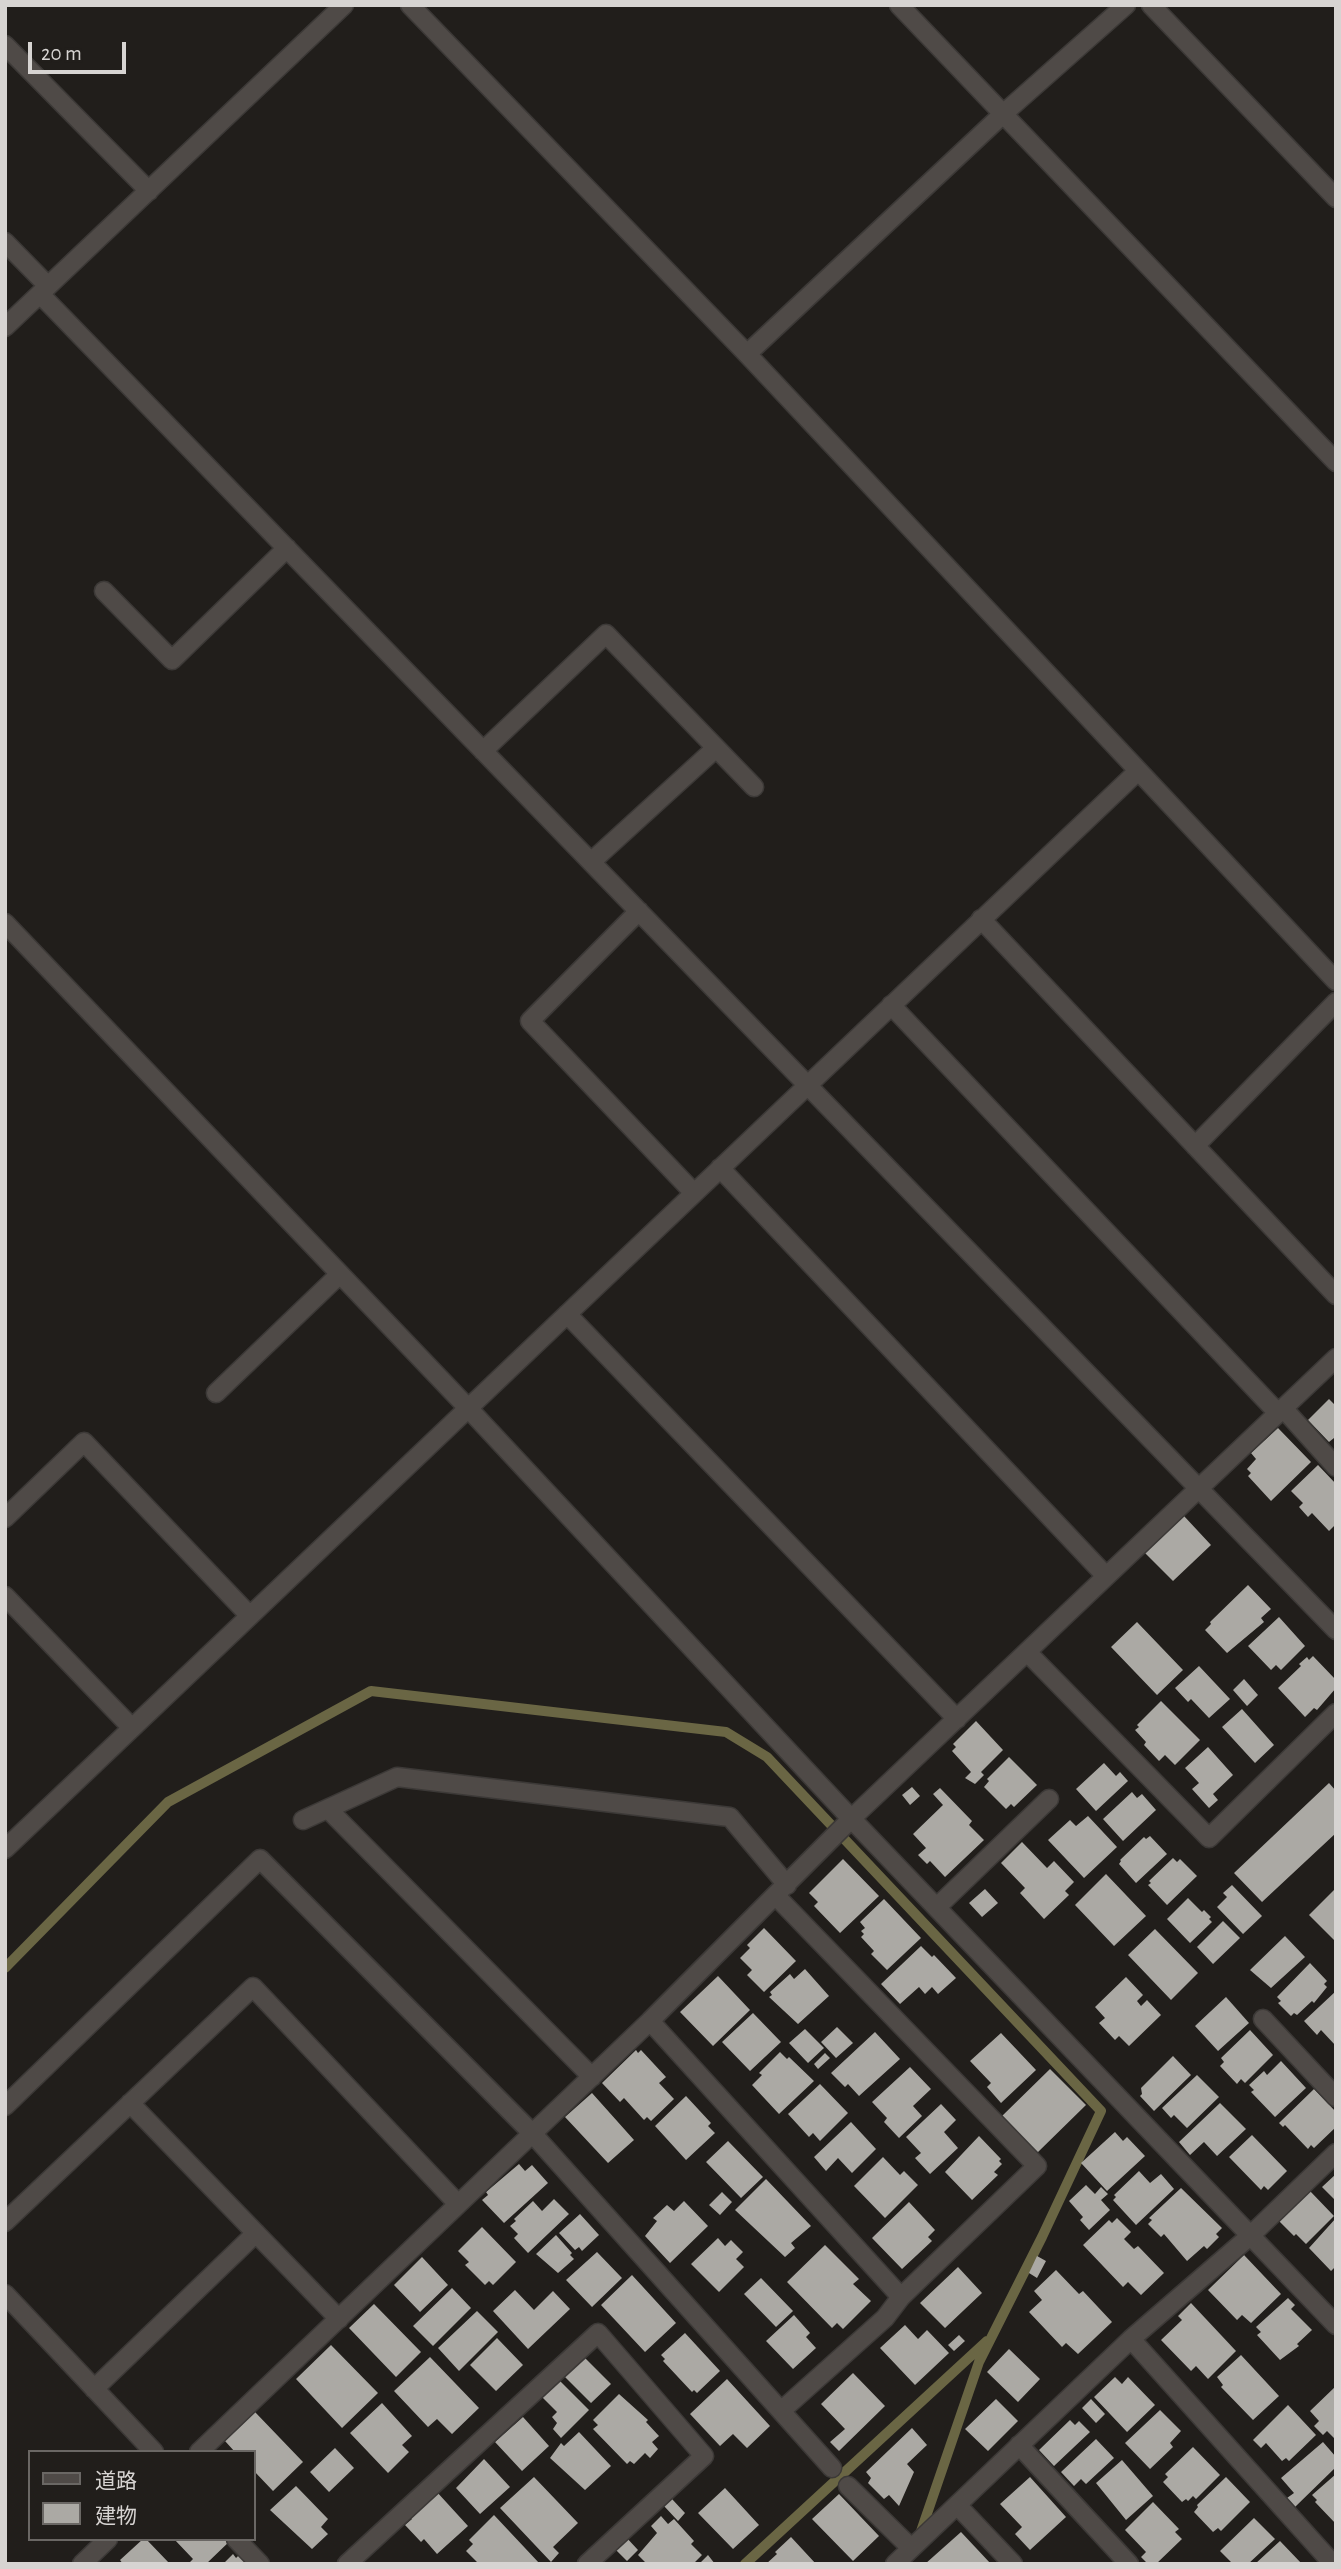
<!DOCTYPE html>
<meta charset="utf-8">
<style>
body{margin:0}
#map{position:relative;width:1341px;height:2569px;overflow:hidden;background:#211e1b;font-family:"Alegreya Sans","Noto Sans JP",sans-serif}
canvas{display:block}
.frame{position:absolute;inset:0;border:7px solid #d7d4d2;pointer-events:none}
.legend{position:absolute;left:28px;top:2450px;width:228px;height:91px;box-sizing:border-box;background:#211e1b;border:2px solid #6a6764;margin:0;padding:9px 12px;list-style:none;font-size:21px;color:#d7d4d2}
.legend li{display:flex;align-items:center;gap:14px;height:35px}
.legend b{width:35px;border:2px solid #6a6764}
.scale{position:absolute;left:28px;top:42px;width:98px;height:32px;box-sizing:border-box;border:4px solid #d7d4d2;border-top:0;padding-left:9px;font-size:21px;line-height:24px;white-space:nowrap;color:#d7d4d2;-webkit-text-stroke:5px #211e1b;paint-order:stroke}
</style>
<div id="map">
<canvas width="1341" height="2569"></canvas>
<div class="frame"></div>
<ul class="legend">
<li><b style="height:9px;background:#4f4a47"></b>道路</li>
<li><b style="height:19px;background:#aba9a4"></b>建物</li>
</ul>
<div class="scale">20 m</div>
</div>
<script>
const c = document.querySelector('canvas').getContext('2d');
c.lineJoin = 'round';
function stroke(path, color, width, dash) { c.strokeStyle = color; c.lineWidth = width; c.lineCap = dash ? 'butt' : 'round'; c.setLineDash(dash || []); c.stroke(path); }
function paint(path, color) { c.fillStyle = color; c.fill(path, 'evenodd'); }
stroke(new Path2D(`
 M5 1968 168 1802 371 1691 726 1732 767 1757 1101 2111 1042 2237 979 2362 919 2537
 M745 2564 987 2341`), '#6a6644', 10);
paint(new Path2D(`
 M1329 1399 1336 1406V1440L1334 1438 1329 1442 1308 1420Z
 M1278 1428 1311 1462 1271 1501 1248 1476 1251 1473 1247 1469 1256 1459 1251 1453Z
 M1318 1465 1336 1484V1524L1329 1531 1312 1513 1308 1517 1299 1507 1303 1503 1291 1491Z
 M1184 1516 1211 1545 1173 1581 1145 1553Z
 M1248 1585 1271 1609 1261 1618 1264 1622 1227 1653 1205 1630 1211 1624 1210 1622Z
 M1279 1617 1305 1646 1281 1670 1276 1665 1271 1670 1248 1646Z
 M1137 1622 1183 1670 1157 1695 1111 1647Z
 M1313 1656 1336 1680V1688L1317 1710 1314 1708 1305 1717 1278 1688 1301 1666 1299 1664 1307 1657 1309 1660Z
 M1199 1666 1230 1699 1209 1718 1191 1699 1188 1702 1175 1688Z
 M1244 1679 1258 1695 1247 1706 1233 1690Z
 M1161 1701 1200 1740 1175 1765 1165 1755 1159 1761 1144 1745 1146 1742 1135 1730 1139 1727 1137 1725Z
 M1242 1709 1274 1745 1255 1763 1222 1727Z
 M976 1721 1003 1750 981 1772 984 1775 975 1784 965 1778 971 1772 952 1751 956 1747 953 1744Z
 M1208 1747 1233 1775 1213 1794 1218 1800 1209 1808 1192 1789 1199 1783 1185 1768Z
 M1009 1757 1037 1785 1014 1807 1011 1804 1006 1809 984 1787 989 1781 987 1779Z
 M1104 1763 1116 1776 1120 1772 1128 1781 1096 1811 1076 1789Z
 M1329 1783 1336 1791V1833L1262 1902 1234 1873Z
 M912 1787 920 1796 910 1805 902 1795Z
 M940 1788 972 1821 969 1825 984 1840 945 1877 930 1861 927 1864 918 1855 926 1848 913 1834 943 1805 933 1794Z
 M1132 1792 1137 1798 1142 1794 1156 1810 1123 1841 1103 1819Z
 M1088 1816 1117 1847 1084 1878 1048 1840 1070 1820 1076 1826Z
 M1150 1836 1167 1854 1136 1883 1119 1864 1121 1861 1120 1860 1144 1837 1146 1839Z
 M1022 1842 1047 1868 1054 1861 1074 1882 1065 1891 1069 1895 1044 1919 1020 1893 1025 1888 1001 1863Z
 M1173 1858 1177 1862 1180 1859 1197 1876 1167 1905 1148 1885 1151 1883 1149 1881Z
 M843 1859 879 1896 840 1933 814 1906 818 1902 809 1893Z
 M1106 1874 1146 1916 1114 1946 1075 1905Z
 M1232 1885 1262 1916 1243 1934 1217 1907 1227 1897 1223 1893Z
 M1336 1888V1942L1309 1915Z
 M985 1889 998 1903 982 1917 969 1903Z
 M1188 1898 1202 1912 1204 1910 1211 1917 1209 1919 1212 1922 1190 1943 1167 1919Z
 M884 1899 921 1938 887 1970 871 1954 874 1951 861 1937 864 1934 861 1931 865 1928 860 1922Z
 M1223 1921 1240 1938 1213 1964 1197 1947Z
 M764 1928 796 1961 764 1992 747 1975 752 1970 740 1958 750 1948 747 1945Z
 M1155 1929 1198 1973 1171 2000 1128 1955Z
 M1285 1936 1305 1957 1271 1988 1250 1970Z
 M921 1946 932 1957 934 1955 956 1978 938 1994 932 1987 925 1994 919 1987 900 2004 881 1984Z
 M1310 1963 1327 1981 1324 1984 1327 1987 1314 2003 1312 2001 1297 2015 1294 2013 1291 2016 1278 2003 1281 2001 1277 1997Z
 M805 1969 829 1996 798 2024 769 1997 772 1995 770 1992 790 1974 794 1979Z
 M718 1976 750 2010 713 2046 680 2012Z
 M1126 1977 1143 1995 1137 2001 1141 2006 1147 2000 1161 2015 1129 2046 1119 2036 1115 2040 1099 2023 1105 2018 1095 2007Z
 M1336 1991V2046L1321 2030 1317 2035 1304 2021Z
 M1226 1997 1249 2023 1218 2051 1195 2026Z
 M753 2013 781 2042 750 2071 722 2042Z
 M837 2027 853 2043 836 2058 821 2042Z
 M805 2029 824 2048 808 2063 789 2043Z
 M1250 2030 1273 2055 1245 2083 1241 2079 1237 2084 1220 2066 1224 2062 1221 2058Z
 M875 2032 900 2059 859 2096 848 2084 845 2087 831 2073Z
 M1001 2033 1036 2070 1001 2103 987 2087 991 2083 970 2061Z
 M636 2050 638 2053 641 2050 666 2077 659 2083 674 2099 651 2121 647 2117 644 2120 624 2098 620 2102 602 2083Z
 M780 2052 787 2059 789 2057 814 2081 779 2114 752 2085 762 2075 759 2073Z
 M825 2053 830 2058 818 2069 814 2064Z
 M1173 2056 1191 2075 1154 2111 1140 2096 1142 2094 1141 2088Z
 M1281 2061 1306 2088 1275 2117 1251 2092 1254 2090 1249 2085 1264 2071 1267 2075Z
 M910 2067 931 2089 913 2106 922 2116 899 2138 884 2122 887 2118 872 2102Z
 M1050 2069 1086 2105 1037 2153 1001 2117Z
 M1197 2075 1219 2097 1187 2128 1174 2115 1171 2118 1162 2108Z
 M820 2084 848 2113 820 2141 813 2133 809 2137 788 2114Z
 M1314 2089 1336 2112V2127L1314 2148 1311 2145 1308 2149 1285 2125 1283 2127 1279 2123Z
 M592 2093 634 2140 608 2163 565 2117Z
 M686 2096 711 2123 708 2126 715 2133 686 2160 655 2126Z
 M1220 2103 1246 2129 1217 2156 1204 2142 1190 2155 1179 2142Z
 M941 2104 956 2120 944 2132 958 2148 930 2174 915 2158 921 2153 906 2137Z
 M851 2122 876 2149 852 2173 838 2158 826 2171 814 2157Z
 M1115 2132 1123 2141 1127 2137 1145 2156 1107 2191 1081 2163Z
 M1252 2135 1287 2171 1268 2190 1264 2186 1261 2190 1229 2157Z
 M979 2136 1001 2159 999 2161 1002 2164 994 2172 998 2175 972 2200 945 2172Z
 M728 2141 763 2177 741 2198 706 2162Z
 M883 2157 900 2175 904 2171 918 2185 885 2218 854 2186Z
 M519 2164 525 2171 532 2165 548 2183 504 2223 482 2200 488 2195 486 2192Z
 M1139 2171 1150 2183 1161 2174 1174 2189 1136 2225 1113 2200 1116 2197 1114 2195Z
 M1336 2174V2201L1322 2187Z
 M766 2179 811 2226 791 2243 795 2248 785 2257 735 2210Z
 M1086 2185 1095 2194 1101 2187 1108 2194 1101 2200 1110 2210 1089 2230 1080 2220 1083 2217 1069 2201Z
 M1181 2188 1222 2228 1216 2234 1219 2237 1207 2249 1204 2246 1187 2261 1164 2234 1161 2237 1148 2224 1152 2220 1149 2218Z
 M1310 2191 1334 2216 1306 2244 1296 2234 1294 2236 1279 2221Z
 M722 2192 732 2202 720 2215 709 2205Z
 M554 2199 569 2214 528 2253 514 2238 518 2234 510 2226 516 2221 514 2219 533 2201 542 2211Z
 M684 2201 708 2226 670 2263 645 2236 657 2221 653 2218 667 2205 674 2211Z
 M909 2202 935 2230 928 2237 932 2241 902 2269 872 2238Z
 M580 2214 599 2235 582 2251 579 2247 575 2250 559 2233Z
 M1117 2218 1131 2232 1124 2239 1134 2249 1138 2246 1164 2273 1141 2295 1128 2282 1123 2287 1083 2245 1109 2220 1112 2223Z
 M1336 2218V2266L1331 2271 1309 2248Z
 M482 2227 516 2262 493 2285 489 2281 485 2285 465 2265 469 2262 458 2251Z
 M556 2235 572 2253 570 2255 574 2259 558 2273 536 2254Z
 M718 2238 725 2246 731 2240 743 2252 736 2259 744 2267 719 2292 691 2264Z
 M825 2245 859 2279 853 2284 871 2301 843 2329 837 2323 832 2328 787 2282Z
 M597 2252 622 2278 592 2307 566 2280Z
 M1244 2255 1281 2294 1251 2323 1242 2315 1237 2320 1208 2290Z
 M1037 2256 1046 2261 1037 2278 1029 2273Z
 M422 2257 448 2285 420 2312 394 2285Z
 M958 2267 982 2293 945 2328 920 2303Z
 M1056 2270 1079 2294 1083 2291 1112 2322 1078 2354 1066 2343 1062 2347 1029 2312 1042 2300 1034 2291Z
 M632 2275 676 2323 645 2352 601 2305Z
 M761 2278 793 2311 776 2327 744 2294Z
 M452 2288 471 2308 433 2346 413 2326Z
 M515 2290 534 2310 553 2291 570 2309 528 2349 493 2311Z
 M1288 2298 1295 2305 1291 2309 1312 2330 1297 2344 1299 2346 1280 2360 1257 2335 1261 2332 1256 2327Z
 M1191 2303 1236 2351 1208 2379 1196 2366 1191 2371 1161 2340 1182 2320 1178 2316Z
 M374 2304 421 2352 396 2377 349 2328Z
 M477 2311 498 2332 459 2371 438 2348Z
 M794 2315 810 2333 806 2337 816 2348 793 2369 766 2341Z
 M905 2325 918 2339 927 2330 949 2353 915 2385 880 2348Z
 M685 2333 720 2371 697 2393 694 2390 692 2392 663 2361 665 2359 661 2355Z
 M959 2335 965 2341 954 2351 948 2345Z
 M497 2338 523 2365 496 2391 470 2365Z
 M331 2345 378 2393 342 2428 296 2379Z
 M1009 2349 1040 2379 1018 2402 987 2372Z
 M581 2354 611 2384 591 2403 561 2373Z
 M1241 2355 1279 2396 1253 2420 1221 2387 1223 2385 1217 2377Z
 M430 2357 479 2408 452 2434 437 2419 428 2427 394 2391Z
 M853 2373 885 2406 839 2451 830 2442 845 2429 821 2404Z
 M1115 2377 1122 2384 1128 2377 1155 2405 1127 2432 1094 2397Z
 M557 2378 589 2410 561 2438 553 2429 557 2423 552 2417 557 2412 538 2393Z
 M727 2379 770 2426 747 2448 733 2434 720 2446 690 2414Z
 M1336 2386V2440L1327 2431 1323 2435 1314 2426 1319 2421 1310 2411Z
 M619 2394 648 2420 646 2422 659 2436 652 2442 658 2449 650 2458 645 2453 634 2464 630 2461 627 2464 593 2429 598 2425 593 2420Z
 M996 2399 1018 2421 988 2451 965 2429Z
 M1091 2399 1105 2414 1096 2423 1082 2408Z
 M382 2403 412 2436 402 2445 409 2452 388 2473 350 2433Z
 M1288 2405 1316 2435 1289 2461 1286 2458 1282 2461 1266 2443 1261 2448 1253 2440Z
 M1160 2410 1181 2431 1170 2443 1173 2447 1150 2469 1125 2443Z
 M255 2412 303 2462 273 2491 254 2471V2452H235L225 2441Z
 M523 2417 549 2446 522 2471 495 2442Z
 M1070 2420 1075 2425 1079 2421 1090 2432 1054 2466 1039 2450Z
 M912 2428 927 2445 907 2464 914 2472 899 2506 889 2495 884 2499 868 2483 871 2478 866 2472Z
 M579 2432 611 2466 585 2490 550 2458 561 2443 564 2446Z
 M1096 2439 1114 2458 1086 2484 1081 2479 1074 2486 1061 2472Z
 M1323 2442 1336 2457V2467L1295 2507 1287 2498 1294 2493 1281 2478Z
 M1193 2447 1220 2475 1196 2499 1193 2496 1188 2501 1186 2499 1182 2502 1163 2482 1168 2477 1165 2474Z
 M335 2448 354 2468 329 2492 310 2472Z
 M484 2459 510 2487 480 2514 456 2488Z
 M1122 2460 1153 2496 1126 2520 1096 2483Z
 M1336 2474V2524L1315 2502 1317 2500 1312 2495Z
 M534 2477 578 2523 553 2547 559 2553 551 2562 500 2508Z
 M1030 2477 1066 2517 1030 2550 1015 2534 1022 2527 1000 2504Z
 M1226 2477 1250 2502 1221 2531 1218 2528 1213 2532 1194 2512 1198 2507 1197 2505Z
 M296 2486 328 2519 321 2527 328 2534 312 2549 270 2510Z
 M725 2488 759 2525 733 2549 698 2513Z
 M436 2491 468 2526 437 2554 424 2539 421 2542 405 2525 412 2519 408 2516Z
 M839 2494 879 2536 853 2561 812 2519Z
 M672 2499 685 2513 678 2521 664 2506Z
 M1153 2502 1179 2529 1175 2532 1182 2539 1156 2564H1148L1141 2557 1146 2552 1125 2530Z
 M494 2515 540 2564H479L466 2551 473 2544 469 2540Z
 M661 2516 668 2524 674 2519 694 2541 691 2544 702 2555 695 2562 697 2564H647L638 2555 657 2533 651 2526Z
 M1254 2518 1275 2539 1248 2564H1233L1220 2551Z
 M961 2532 991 2564H925Z
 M625 2536 638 2550 627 2561 614 2548Z
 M791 2537 816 2564H766L777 2554 775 2552Z
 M143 2539H146L170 2564H123L120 2560Z
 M174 2539H232L206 2564H188L193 2559Z
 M1280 2541 1302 2564H1255Z
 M243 2551 256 2564H223L233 2554 236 2558Z
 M708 2555 715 2564H699Z`), '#aba9a4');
const minor = new Path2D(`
 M410 5 747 354 1336 981
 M899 5 1336 462
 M1151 5 1336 198
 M5 45 149 191
 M5 242 48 286
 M40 294 1336 1630
 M5 327 344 5
 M747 354 1003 114 1126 5
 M104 591 172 660 287 548
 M483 751 606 634 754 787
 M591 862 716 748
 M639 911 530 1021 694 1193
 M981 919 1336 1295
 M5 923 468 1408 844 1811 1336 2325
 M891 1005 1278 1413
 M1195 1146 1336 1002
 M720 1168 1105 1575
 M567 1314 957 1719
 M216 1393 340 1274
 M1283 1408 1336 1467
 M5 1518 84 1442 250 1616
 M5 1596 132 1728
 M1028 1653 1209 1838 1336 1713
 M328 1809 592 2077
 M303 1820 397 1777 730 1817 787 1885
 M5 1849 1138 771
 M937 1907 1049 1799
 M1263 2019 1336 2097
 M650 2021 901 2297 1037 2166 776 1896
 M130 2103 339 2319
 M5 2106 260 1859 532 2133 832 2468
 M5 2222 253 1987 458 2204
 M5 2294 154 2452
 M1131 2339 1333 2564
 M94 2389 256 2233
 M781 2411 885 2318 901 2297
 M1019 2445 1129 2564
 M199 2452 650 2021 852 1818 1336 1358
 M848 2486 911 2548
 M957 2505 1013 2564
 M236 2539 260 2564
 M82 2564 108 2539
 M347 2564 598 2333 704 2456 587 2564
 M895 2564 1131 2339 1250 2236 1336 2153`);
stroke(minor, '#3c3937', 21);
stroke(minor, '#4f4a47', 18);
</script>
